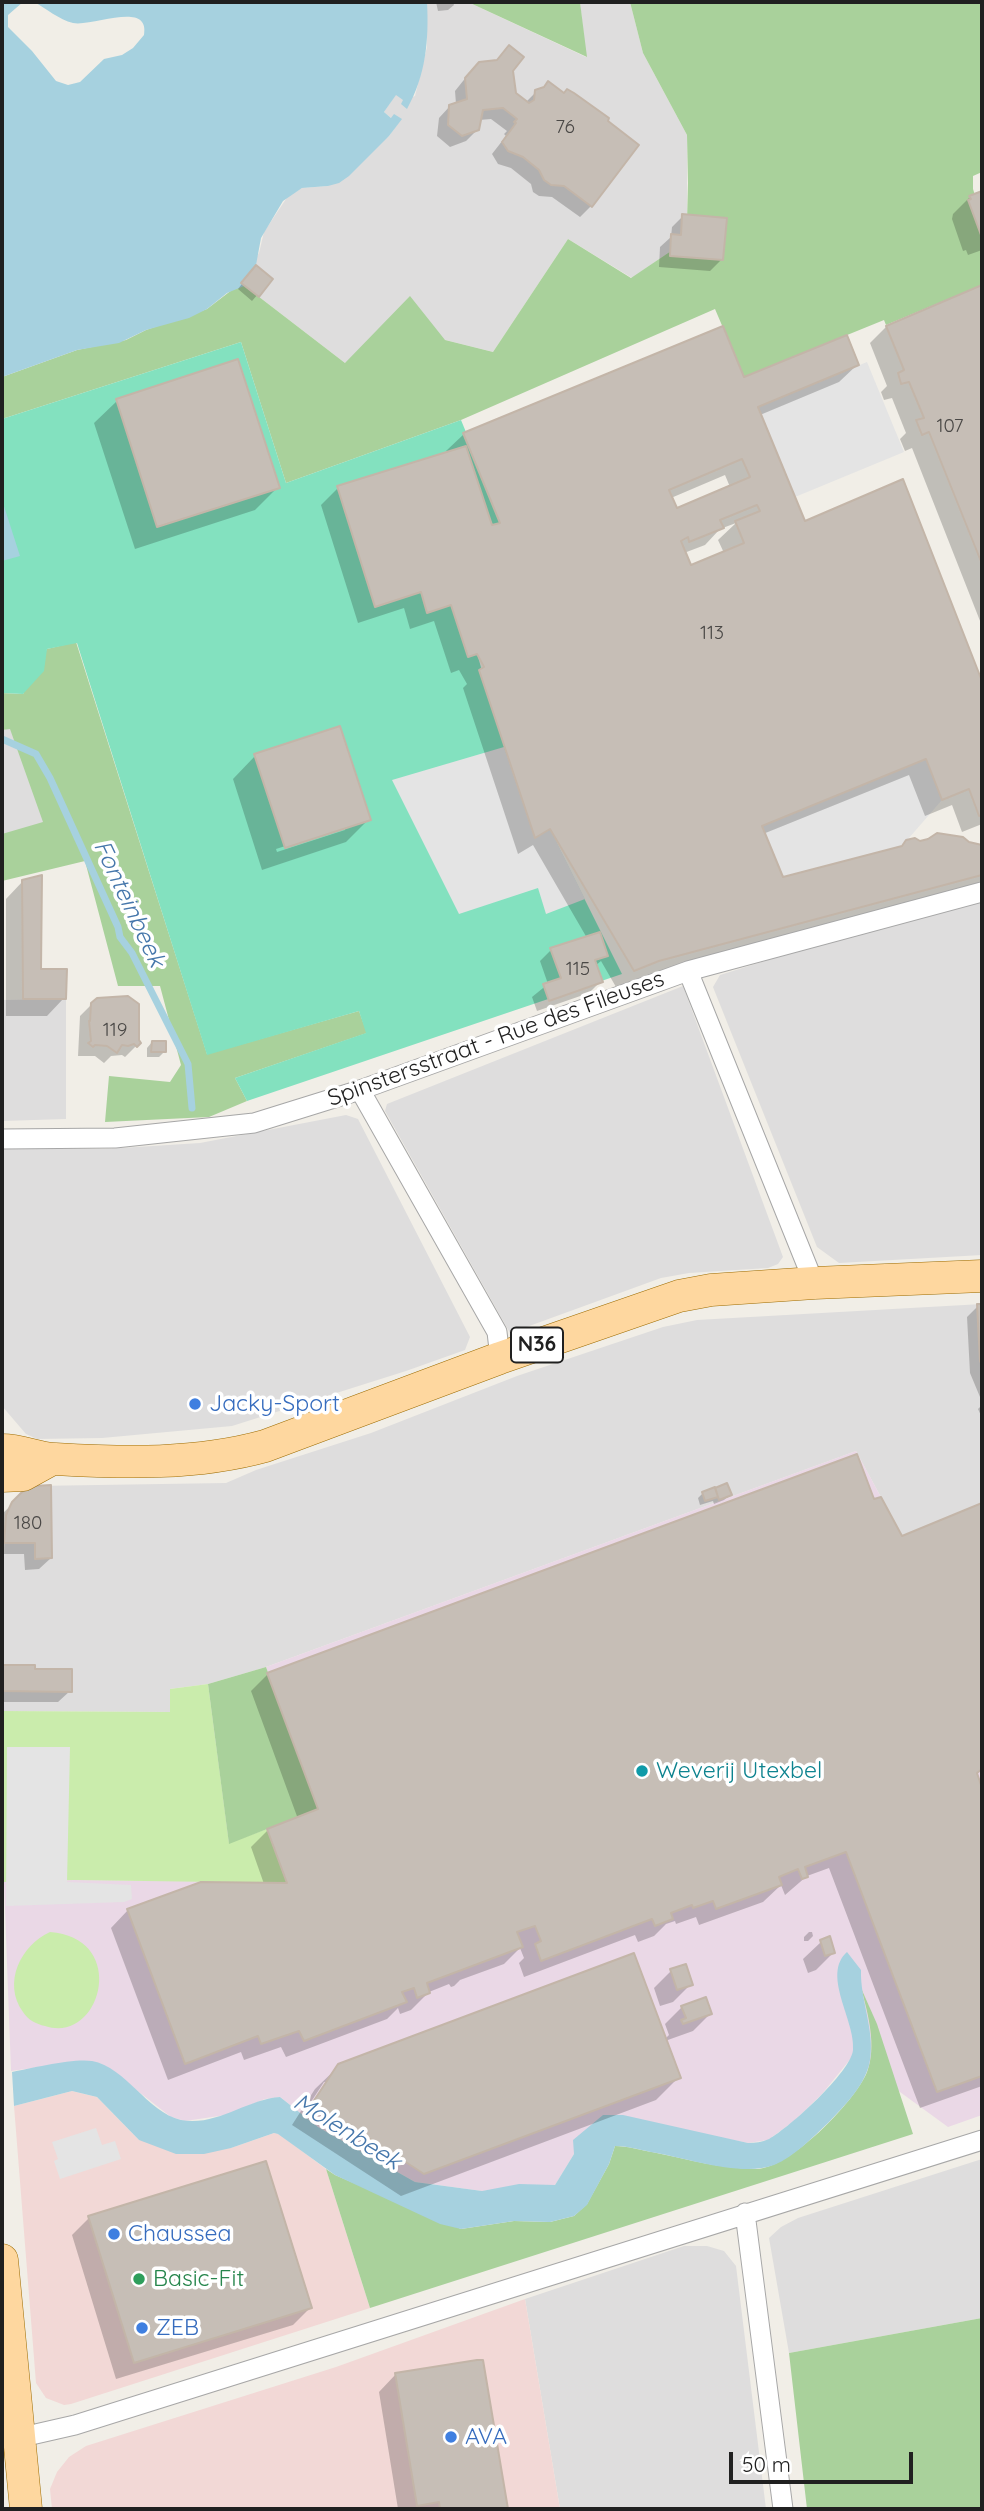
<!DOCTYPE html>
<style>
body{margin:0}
#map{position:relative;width:984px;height:2511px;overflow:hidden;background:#f1eee7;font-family:Quicksand,sans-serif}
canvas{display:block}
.frame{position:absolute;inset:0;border:4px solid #202020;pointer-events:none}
.scale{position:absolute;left:729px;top:2452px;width:184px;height:32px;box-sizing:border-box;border:4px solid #202020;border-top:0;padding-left:9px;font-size:21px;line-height:24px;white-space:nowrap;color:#202020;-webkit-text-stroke:5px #fff;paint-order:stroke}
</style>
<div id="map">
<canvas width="984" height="2511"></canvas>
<div class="frame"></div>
<div class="scale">50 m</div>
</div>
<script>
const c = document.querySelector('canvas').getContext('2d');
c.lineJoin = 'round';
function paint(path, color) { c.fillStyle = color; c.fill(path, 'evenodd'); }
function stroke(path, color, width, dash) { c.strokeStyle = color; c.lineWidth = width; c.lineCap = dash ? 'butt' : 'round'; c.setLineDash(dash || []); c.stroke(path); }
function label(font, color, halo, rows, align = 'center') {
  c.font = font + ' Quicksand,sans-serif'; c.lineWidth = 7; c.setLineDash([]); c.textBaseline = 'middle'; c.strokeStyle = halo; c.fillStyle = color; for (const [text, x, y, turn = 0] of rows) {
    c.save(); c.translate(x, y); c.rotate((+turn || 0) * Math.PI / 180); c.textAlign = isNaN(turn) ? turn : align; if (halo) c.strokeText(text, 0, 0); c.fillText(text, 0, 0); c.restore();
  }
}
paint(new Path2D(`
 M427 2H468L586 57 580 2H630L643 53 687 135V222L671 251 632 278 568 239 493 352 445 340 345 363 241 283 259 253 264 232 288 196 302 188 328 186 389 136 401 119 391 118 384 112 396 94 404 100 415 96 427 47Z
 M10 728 90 843 2 864V730Z
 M982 901V1255L839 1263 817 1247 713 987 720 975 816 945Z
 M683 986 783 1257 778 1264 768 1268 689 1273 661 1278 510 1333 385 1111 387 1104Z
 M66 999V1119L2 1121V1000Z
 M346 1115 358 1119 470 1337 465 1350 406 1371 232 1426 102 1438 37 1439 26 1434 2 1406V1149H105L200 1143Z
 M982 1304V1503L902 1536 856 1451 266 1667 208 1684 170 1689 171 1712 2 1711V1599L6 1515 12 1502 23 1491 34 1486 226 1483 256 1470 371 1433 517 1376 663 1327 697 1320Z
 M982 2159V2318L789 2353 769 2238 781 2227 798 2218Z
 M684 2246H707L724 2251 736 2266 766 2509H560L525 2299Z`), '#dedddd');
paint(new Path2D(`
 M72 2091 97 2097 139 2140 231 2148 274 2133 279 2134 326 2169 370 2308 71 2404 64 2405 46 2398 36 2383 14 2106Z
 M525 2299 560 2509H52L50 2489 57 2472 69 2457 86 2446 336 2367Z`), '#f2d8d6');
paint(new Path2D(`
 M856 1451 902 1536 982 1503V2115L948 2127 852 2057 822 2094 794 2121 768 2140 748 2143 603 2115 574 2154 555 2185 482 2191 415 2182 318 2127 280 2097 265 2099 226 2115 185 2121 171 2117 112 2071 99 2063 84 2061 11 2071 4 1882 74 1880 287 1882 267 1829 318 1810 266 1667Z`), '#ead8e6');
paint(new Path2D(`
 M208 1684 229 1843 267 1829 287 1883 74 1880 4 1882 2 1711 170 1712V1689Z
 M50 1932C130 1938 101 2045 45 2026 36 2024 28 2020 23 2012 2 1983 21 1945 50 1932Z`), '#caecac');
paint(new Path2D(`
 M468 2H580L587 57Z
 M630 2H982V172L973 176V189L982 217V285L886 325 884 320 744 377 715 309 461 420 286 483 241 342 2 419V377L77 350 126 340 146 330 207 309 241 283 345 363 410 296 445 340 493 352 568 239 631 278 671 251 687 222 688 183 687 135 643 53Z
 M76 642 207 1054 359 1011 367 1033 235 1078 247 1101 209 1117 105 1122 109 1076 170 1082 181 1065 160 986H118L85 861 2 881V834L43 822 10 729 2 730V693L23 694 47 649Z
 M266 1667 318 1809 229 1844 208 1684Z
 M861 1988 877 2024 913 2134 370 2308 326 2169 335 2175 461 2229 514 2221 550 2222 574 2216 587 2204 609 2164 615 2146C627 2146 640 2150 652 2152 686 2159 722 2169 757 2169 790 2168 855 2102 867 2072 877 2047 868 2013 861 1988Z
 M982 2318V2509H807L789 2353Z`), '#a9d19b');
paint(new Path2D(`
 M241 342 286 483 461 420 546 627 478 657 530 835 549 828 622 974 247 1101 235 1078 366 1033 359 1011 207 1055 77 643 47 649 44 671 23 694 2 693V419Z`), '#83e1bf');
paint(new Path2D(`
 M867 362 904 452 795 497 758 407Z
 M504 747 535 838 550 829 585 899 546 914 538 888 459 914 392 780Z
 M926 759 942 800 902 846 783 877 762 826Z
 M7 1747H70L67 1882 131 1885 132 1899 124 1902 6 1906Z
 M96 2128 102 2145 115 2141 121 2159 60 2179 54 2161 58 2159 52 2142Z`), '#e4e4e4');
paint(new Path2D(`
 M2 2H23L8 15V27L32 51 56 81 68 85 80 82 104 59 122 55 133 48 144 35C150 0 93 27 73 23 59 20 46 8 34 2H427C429 40 426 75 407 109L401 104 403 100 396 95 384 112 391 118 394 114 402 119 389 136 349 176 339 183 328 186 302 188 283 201 261 238 256 265 242 282 244 286 227 293 207 309 189 318 146 330 119 343 77 350 2 377Z
 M2 500 20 556 2 561Z
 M847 1952 861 1970C860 2000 875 2030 870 2060 866 2085 845 2105 829 2122 813 2137 794 2157 774 2165 743 2177 689 2159 657 2153 644 2151 629 2146 615 2146L609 2164 587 2205 574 2216 550 2222 514 2221 461 2229 440 2224 335 2175 278 2134 274 2133 231 2148 204 2154H176L139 2140 97 2097 72 2091 14 2106 12 2072C32 2068 74 2058 92 2061 126 2067 147 2112 181 2120 216 2127 247 2099 280 2097L318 2127 415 2182 482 2191 519 2184 555 2185 574 2154 573 2140 603 2115H623L748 2143C755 2143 762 2142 769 2139 789 2128 851 2072 853 2050 856 2021 821 1975 847 1952Z`), '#a6d1df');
paint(new Path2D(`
 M436 2H453L454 5 448 10 438 11Z
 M511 71 514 94 525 103 536 92 591 206 580 217 552 197 539 196 533 192 531 184 511 168 498 164 492 154 506 136 504 134 507 131 491 119 479 120 478 129 466 141 450 147 437 136 439 118 450 106 456 104 455 91 467 76Z
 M982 192V250L968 255 966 250 963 251 952 219 953 214 970 197Z
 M683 216 722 259 710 271 659 267 660 247 671 237 672 227Z
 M251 272 271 279 252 301 238 289Z
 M982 287V626L912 448 905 451 900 439 906 433 892 398 884 400 881 392 887 386 870 343 887 326Z
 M857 365 839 382 760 415 804 523 902 481 982 686V824L962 832 952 805 925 816 909 775 763 834 782 879 919 843H968L982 847V886L639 978 616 987 601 961 595 966 601 981 589 993 537 1011 532 997 548 984 540 961 551 950 587 938 533 845 518 854 463 688 467 684 459 670 451 673 434 621 410 629 404 608 358 623 321 505 338 488 447 453 446 451 464 434 743 379ZM725 475 730 487 676 510 671 498ZM736 523 718 540 724 553 690 567 684 553 705 545 720 529Z
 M117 401 278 487 255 510 135 549 94 423Z
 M255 756 369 819 346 842 262 870 233 779ZM345 827V830L277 852 276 849Z
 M23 881 39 970 64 998 47 1016H6V899Z
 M92 1004 139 1043 125 1057 122 1055 111 1056 104 1063 95 1056H78L80 1016Z
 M152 1042 165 1051 159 1057H147V1048Z
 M982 1305V1396L980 1397 970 1373 967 1317 978 1306Z
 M982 1405V1418L978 1409Z
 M24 1493 51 1558 39 1569 25 1570 24 1554H2V1514Z
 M703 1493 730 1495 724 1500 714 1504 713 1501 700 1505 698 1498Z
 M873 1502 902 1539 982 1505V1769L976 1774 982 1794V2086L920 2108 829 1868 807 1876 785 1895 781 1885 763 1902 699 1925 696 1917 676 1924 675 1921 666 1924 654 1936 638 1942 635 1935 524 1977 519 1963 524 1958 520 1948 504 1964 460 1980 454 1986 451 1987 449 1984 429 1992 411 2010 400 2014 398 2008 387 2019 286 2057 281 2047 244 2060 241 2052 168 2080 111 1928 128 1910 264 1884 251 1847 268 1830 298 1819 251 1691 268 1674Z
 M2 1667H33V1671L70 1691 58 1702H2Z
 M809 1932H812L813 1936 808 1941H804V1937Z
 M821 1942 833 1953 816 1970 808 1973 803 1959Z
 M671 1971 691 1984 673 2002 660 2006 654 1988Z
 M682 2007 710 2014 693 2031 665 2041 679 2077 656 2100 401 2196 292 2125 315 2089 339 2066 665 2039 669 2035 665 2024ZM324 2082H328L310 2110 307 2108Z
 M89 2218 310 2308 293 2325 116 2379 72 2235Z
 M482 2362 506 2509H398L379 2392 396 2374Z`), '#0003');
stroke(new Path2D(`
 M2 739 36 754 50 778 118 927 120 937 132 953 188 1064 192 1108`), '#a6d1df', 7);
const building = new Path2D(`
 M509 45 524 57 513 71 516 93 529 103 534 100 535 90 544 87 548 81 564 93 567 89 574 93 609 118 608 121 639 145 592 207 564 186 551 185 544 180 539 170 523 157 508 151 502 142 516 123 514 122 517 119 503 108 483 110 479 130 462 136 448 125 449 105 467 99 465 78 479 62 497 60Z
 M982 191V235H981L968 200 971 199 969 196Z
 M682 214 727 218 723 260 670 256 671 234 681 235Z
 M256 265 273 279 259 297 241 283Z
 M982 285V564L929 432 922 435 916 420 924 418 909 382 901 384 898 373 904 370 886 326Z
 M723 326 744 377 847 335 859 365 758 407 805 521 903 479 982 681V815L979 816 969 789 942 800 926 759 762 826 783 877 902 846 906 840 915 838 920 841 928 839 937 833 963 837 969 842 982 845V875L659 961 634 971 550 829 535 838 479 670 484 667 477 654 468 657 451 605 427 613 421 592 375 607 337 486 466 446 492 525 500 523 463 433ZM742 459 750 477 677 508 669 490ZM757 505 760 511 735 521 744 543 691 565 681 541 688 537 689 542 724 528 720 520Z
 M238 359 280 488 157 527 116 399Z
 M340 726 371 820 285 848 254 754Z
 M42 875 41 969H67L66 999H23L22 880Z
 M600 932 608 956 595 960 603 982 549 1001 543 984 561 978 550 948Z
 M128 996 139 1004V1040L141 1043 137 1047 134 1044 128 1046 122 1045 117 1053 107 1046 95 1045 93 1047 88 1043 91 1041 89 1021H90L91 1003 97 998Z
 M152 1041H166V1052H151Z
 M977 1304H982V1365L980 1361Z
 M857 1454 874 1499 881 1497 902 1536 982 1503V1769L977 1773 982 1788V2076L937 2092 846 1852 805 1867 808 1877 802 1879 798 1869 779 1877 782 1885 716 1909 713 1901 693 1908 692 1905 671 1913 673 1919 655 1926 652 1919 541 1961 535 1944 541 1941 535 1926 517 1932 523 1947 427 1983 430 1993 417 1998 414 1988 402 1992 407 2002 304 2041 299 2031 261 2044 258 2036 185 2064 127 1909 201 1882 287 1883 267 1829 318 1809 267 1673Z
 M727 1483 732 1495 719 1500 715 1488Z
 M51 1485 52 1558 35 1559V1543H4L6 1515 12 1502 23 1491 34 1486Z
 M715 1487 718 1497 705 1501 702 1492Z
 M2 1665H35V1669H72V1692L2 1691Z
 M830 1936 835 1953 825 1956 820 1940Z
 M634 1953 681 2078 424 2174 313 2102 338 2064Z
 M686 1964 693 1985 677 1990 670 1969Z
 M706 1997 712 2014 683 2024 681 2020 686 2018 681 2006Z
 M266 2161 312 2308 134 2363 88 2216Z
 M477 2360H483L508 2509H440L439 2502 417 2506 395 2373Z`);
paint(building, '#c6beb6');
stroke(building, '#c3b5a8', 2);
const minor = new Path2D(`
 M688 971 814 1283
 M360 1090 497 1332 500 1358
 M2 1139 115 1138 254 1123 360 1090 688 971 982 892
 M745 2213 783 2509
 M18 2438 75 2425 982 2140`);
const primary = new Path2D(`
 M2 1450C23 1450 37 1459 55 1459 125 1463 196 1465 265 1446L500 1358 679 1296 711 1290 814 1283 982 1276
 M2 1476 23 1475 52 1459
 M2 2260 26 2509`);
stroke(minor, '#a7a7a7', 21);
stroke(primary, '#9d6c00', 33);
stroke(minor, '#fff', 19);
stroke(primary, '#fed79f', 32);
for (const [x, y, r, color] of [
 [195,1404,7,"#3f7fe0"],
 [642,1771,7,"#0f9aa8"],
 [114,2234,7,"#3f7fe0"],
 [139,2279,7,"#2e9e5b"],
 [142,2328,7,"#3f7fe0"],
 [451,2437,7,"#3f7fe0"]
]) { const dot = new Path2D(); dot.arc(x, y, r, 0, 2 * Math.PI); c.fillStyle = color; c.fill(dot); stroke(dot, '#fff', 2.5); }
label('19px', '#4a4846', null, [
 ["76",565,127],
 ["107",950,426],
 ["113",712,633],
 ["115",578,969],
 ["119",115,1030],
 ["180",28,1523]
]);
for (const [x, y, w] of [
 [537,1345,52]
]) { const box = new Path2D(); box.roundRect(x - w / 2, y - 17.5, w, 35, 5); c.fillStyle = '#fff'; c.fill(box); stroke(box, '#202020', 2); }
label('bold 21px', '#202020', null, [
 ["N36",537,1345]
]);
label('23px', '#202020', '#fff', [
 ["Spinstersstraat - Rue des Fileuses",496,1039,-20]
]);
label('23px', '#366cbe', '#fff', [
 ["Jacky-Sport",209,1404],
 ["Chaussea",128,2234],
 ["ZEB",156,2328],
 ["AVA",465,2437]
], 'left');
label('23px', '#0d838f', '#fff', [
 ["Weverij Utexbel",656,1771]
], 'left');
label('23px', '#27864d', '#fff', [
 ["Basic-Fit",153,2279]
], 'left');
label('italic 24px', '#4677ab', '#fff', [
 ["Fonteinbeek",129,904,65],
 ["Molenbeek",347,2132,32]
]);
</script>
